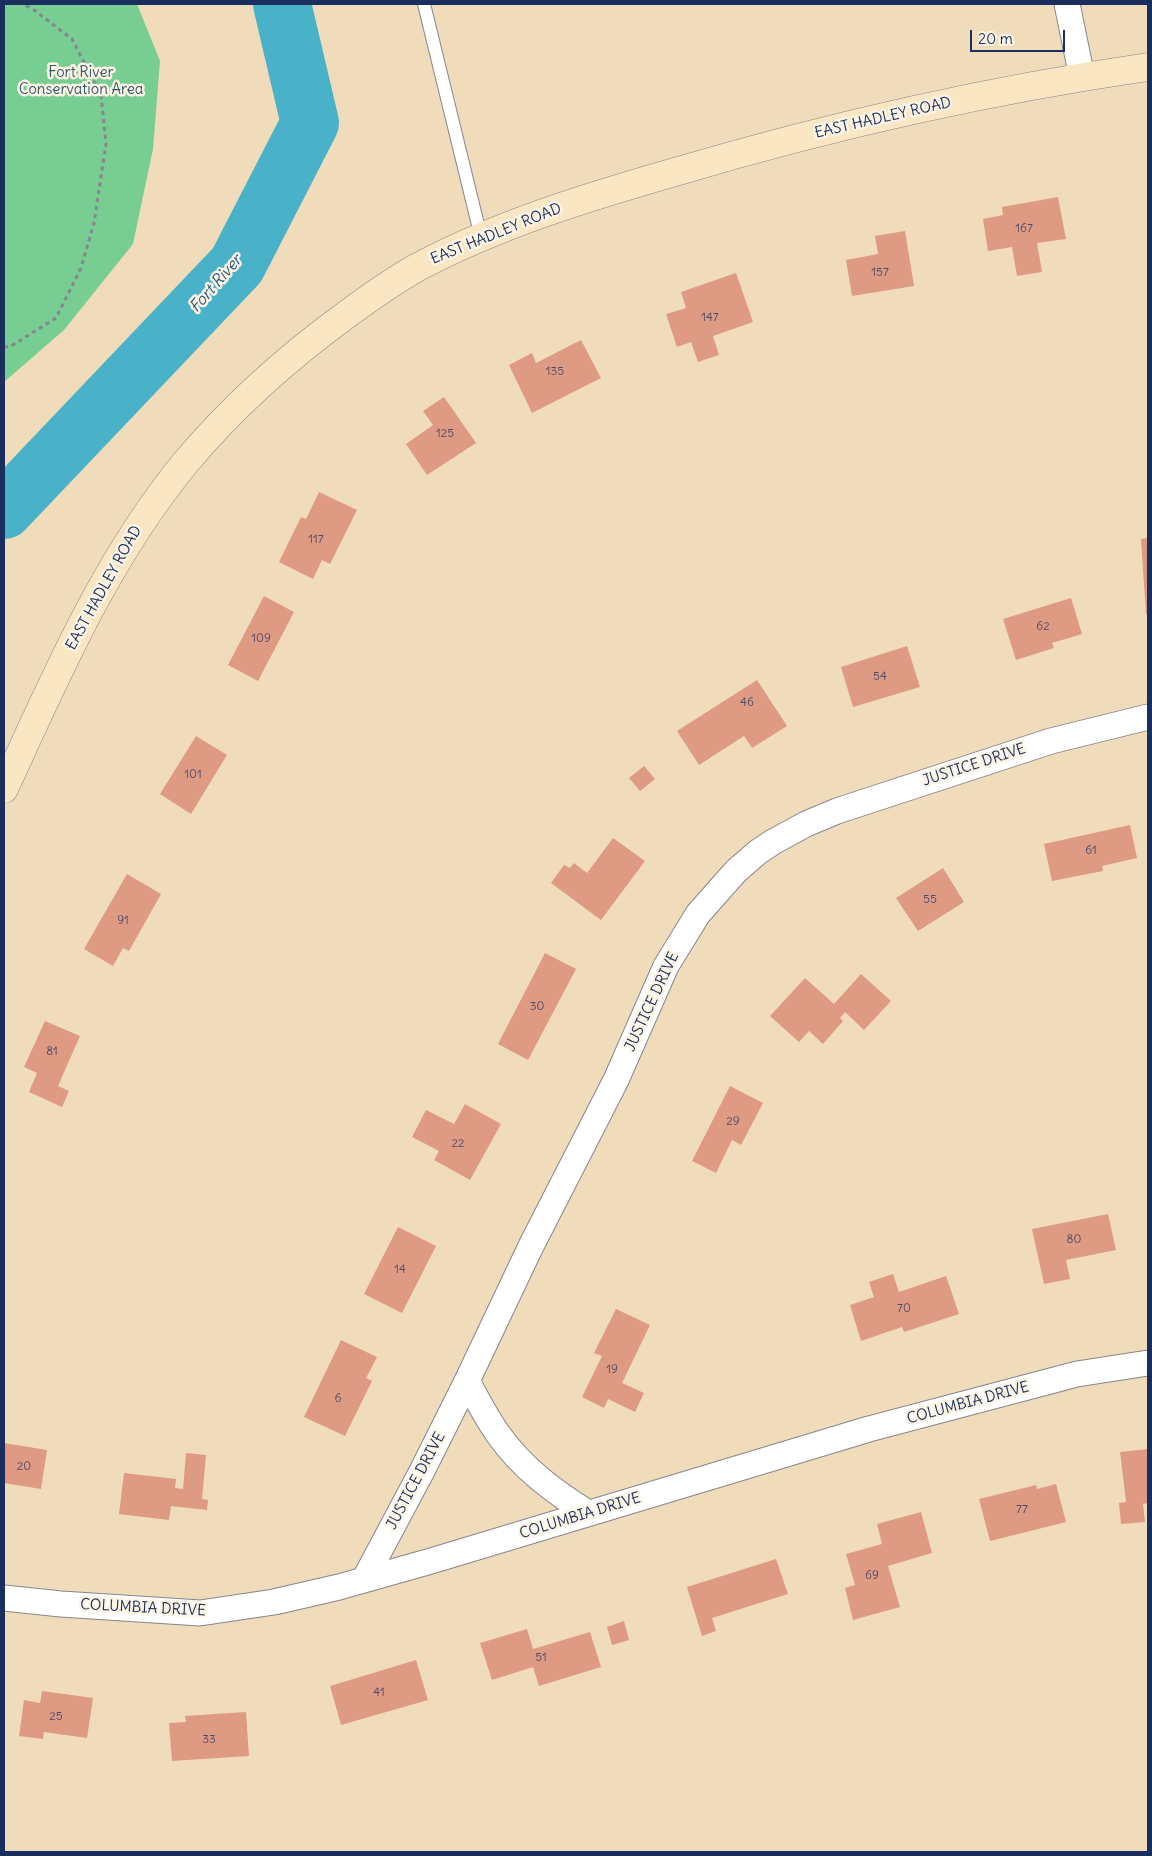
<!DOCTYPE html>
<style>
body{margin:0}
#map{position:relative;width:1152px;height:1856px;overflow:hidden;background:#f0dcbb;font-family:Delius,sans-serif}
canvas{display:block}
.frame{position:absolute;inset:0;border:5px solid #1b2f5e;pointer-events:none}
.scale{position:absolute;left:970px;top:30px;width:95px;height:22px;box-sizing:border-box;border:2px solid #1b2f5e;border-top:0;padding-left:6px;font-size:15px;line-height:18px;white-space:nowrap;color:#1b2f5e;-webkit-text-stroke:4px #fcf5e5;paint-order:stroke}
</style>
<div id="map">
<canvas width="1152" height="1856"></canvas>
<div class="frame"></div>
<div class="scale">20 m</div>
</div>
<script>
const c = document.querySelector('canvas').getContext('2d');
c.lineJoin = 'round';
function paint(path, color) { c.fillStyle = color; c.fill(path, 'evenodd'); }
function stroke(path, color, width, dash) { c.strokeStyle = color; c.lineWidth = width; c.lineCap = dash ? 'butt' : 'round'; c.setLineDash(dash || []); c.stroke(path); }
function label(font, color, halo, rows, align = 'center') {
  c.font = font + ' Delius,sans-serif'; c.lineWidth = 5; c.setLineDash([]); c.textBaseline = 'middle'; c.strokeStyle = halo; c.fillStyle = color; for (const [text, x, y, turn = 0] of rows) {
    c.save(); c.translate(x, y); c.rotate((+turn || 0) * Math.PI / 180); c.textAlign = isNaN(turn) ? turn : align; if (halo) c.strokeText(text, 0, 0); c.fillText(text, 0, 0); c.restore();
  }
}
paint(new Path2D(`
 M4 4H137L160 61 153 149 133 244 64 330 4 382Z`), '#77cd92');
stroke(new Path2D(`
 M4 510 237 265 310 123 282 4`), '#4ab2c8', 58);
paint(new Path2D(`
 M1058 197 1066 239 1037 243 1042 272 1017 276 1012 247 988 251 983 219 1003 215 1002 207Z
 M905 231 914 286 852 296 846 260 878 254 875 236Z
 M736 273 753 322 713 336 719 355 698 362 691 342 677 347 666 314 686 308 681 292Z
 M581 340 601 378 532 413 509 365 532 353 536 363Z
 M444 397 476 443 427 475 406 444 433 425 423 411Z
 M319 492 357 510 330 564 322 560 313 579 279 562 301 517 306 519Z
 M1148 538V614H1146L1141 539Z
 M264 596 294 612 258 681 228 665Z
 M1071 598 1082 634 1052 643 1054 648 1016 660 1003 619Z
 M907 646 920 687 853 707 841 667Z
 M757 680 787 726 752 748 744 736 699 765 677 731Z
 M196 736 227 755 191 814 160 794Z
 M644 766 655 779 640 791 629 778Z
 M1130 825 1137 858 1102 866 1103 871 1052 881 1044 844Z
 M613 838 645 861 601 920 551 883 564 865 570 868 574 863 587 873Z
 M943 868 964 902 918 931 896 898Z
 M127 874 161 894 129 951 123 948 113 966 84 949Z
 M545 953 576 969 528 1060 498 1044Z
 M861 974 891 1001 864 1030 845 1012 840 1018 843 1021 823 1044 809 1031 799 1042 770 1016 805 978 834 1004Z
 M45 1021 80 1036 58 1086 69 1091 62 1107 29 1092 37 1073 24 1067Z
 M730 1086 763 1103 741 1145 732 1140 716 1173 692 1161Z
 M465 1104 501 1124 470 1180 434 1160 439 1151 412 1137 426 1110 454 1124Z
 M1108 1214 1116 1250 1066 1260 1070 1279 1044 1284 1032 1229Z
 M398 1227 436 1246 402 1313 364 1294Z
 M893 1274 899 1292 946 1276 959 1314 904 1332 902 1327 861 1341 850 1305 874 1297 869 1282Z
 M616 1309 650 1325 622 1383 644 1393 635 1412 608 1399 604 1408 582 1397 602 1356 594 1353Z
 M341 1340 377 1357 366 1378 372 1381 345 1436 304 1417Z
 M4 1443 47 1450 41 1489 4 1483Z
 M1148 1449V1503L1143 1504 1145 1522 1121 1524 1119 1503 1126 1502 1120 1452Z
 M186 1453 206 1455 202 1499 208 1500 207 1510 171 1506 169 1520 119 1514 124 1473 176 1479 175 1488 183 1489Z
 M1056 1484 1066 1522 990 1541 979 1499 1036 1485 1037 1489Z
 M921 1512 932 1553 888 1566 900 1607 853 1620 845 1588 855 1585 846 1554 882 1544 877 1524Z
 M776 1559 788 1594 712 1618 716 1631 702 1636 687 1587Z
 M624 1621 629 1640 612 1645 607 1627Z
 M527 1629 533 1649 590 1632 601 1667 539 1686 533 1667 492 1680 480 1643Z
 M416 1660 428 1700 341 1725 330 1686Z
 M42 1691 93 1698 87 1738 44 1732 43 1739 19 1736 24 1700 40 1703Z
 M246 1712 249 1756 172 1761 169 1723 186 1722 185 1716Z`), '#df9a83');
const lane = new Path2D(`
 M424 4 481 237`);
const street = new Path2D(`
 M1067 4 1082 77
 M588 1513C553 1491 522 1468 498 1434 486 1417 477 1399 467 1381L531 1246 616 1080 666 966 698 914 736 871 758 852 773 842 806 824 837 811 1051 741 1148 717
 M364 1580 422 1471 467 1381
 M4 1598 61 1604 200 1613 274 1602 339 1587 431 1561 869 1429 1077 1374 1148 1363`);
const secondary = new Path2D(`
 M4 789C56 676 106 559 186 462 233 406 287 358 346 315 369 298 393 281 418 267 499 224 588 197 675 172 830 126 989 90 1148 67`);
stroke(lane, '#86868c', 14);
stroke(street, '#86868c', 27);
stroke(secondary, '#86868c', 29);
stroke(new Path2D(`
 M4 347 11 346 56 318 81 268 94 223 106 144 101 95 72 39 34 10 23 4`), '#86868c', 3, [4, 4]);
stroke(lane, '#fff', 12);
stroke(street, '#fff', 25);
stroke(secondary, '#fbe6c4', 28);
label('12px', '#4c4a67', null, [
 ["167",1024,229],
 ["157",880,273],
 ["147",710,318],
 ["135",555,372],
 ["125",445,434],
 ["117",316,540],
 ["62",1043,627],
 ["109",261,639],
 ["54",880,677],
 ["46",747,703],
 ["101",193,775],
 ["61",1091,851],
 ["55",930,900],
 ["91",123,921],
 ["30",537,1007],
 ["81",52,1052],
 ["29",733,1122],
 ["22",458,1144],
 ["80",1074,1240],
 ["14",400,1270],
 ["70",904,1309],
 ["19",612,1370],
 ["6",338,1399],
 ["20",24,1467],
 ["77",1022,1510],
 ["69",872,1576],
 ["51",541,1658],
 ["41",379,1693],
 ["25",56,1717],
 ["33",209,1740]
]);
label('15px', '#32566b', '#fcf5e5', [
 ["Fort River",81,73],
 ["Conservation Area",81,90]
]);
label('15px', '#1b2f5e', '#fcf5e5', [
 ["EAST HADLEY ROAD",883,118,-13],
 ["EAST HADLEY ROAD",496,234,-22],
 ["EAST HADLEY ROAD",104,588,-61],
 ["JUSTICE DRIVE",974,765,-18],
 ["JUSTICE DRIVE",652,1002,-65],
 ["COLUMBIA DRIVE",968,1403,-15],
 ["JUSTICE DRIVE",416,1481,-62],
 ["COLUMBIA DRIVE",580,1516,-17],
 ["COLUMBIA DRIVE",143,1608,3]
]);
label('italic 16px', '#29567e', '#fcf5e5', [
 ["Fort River",216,284,-49]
]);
</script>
